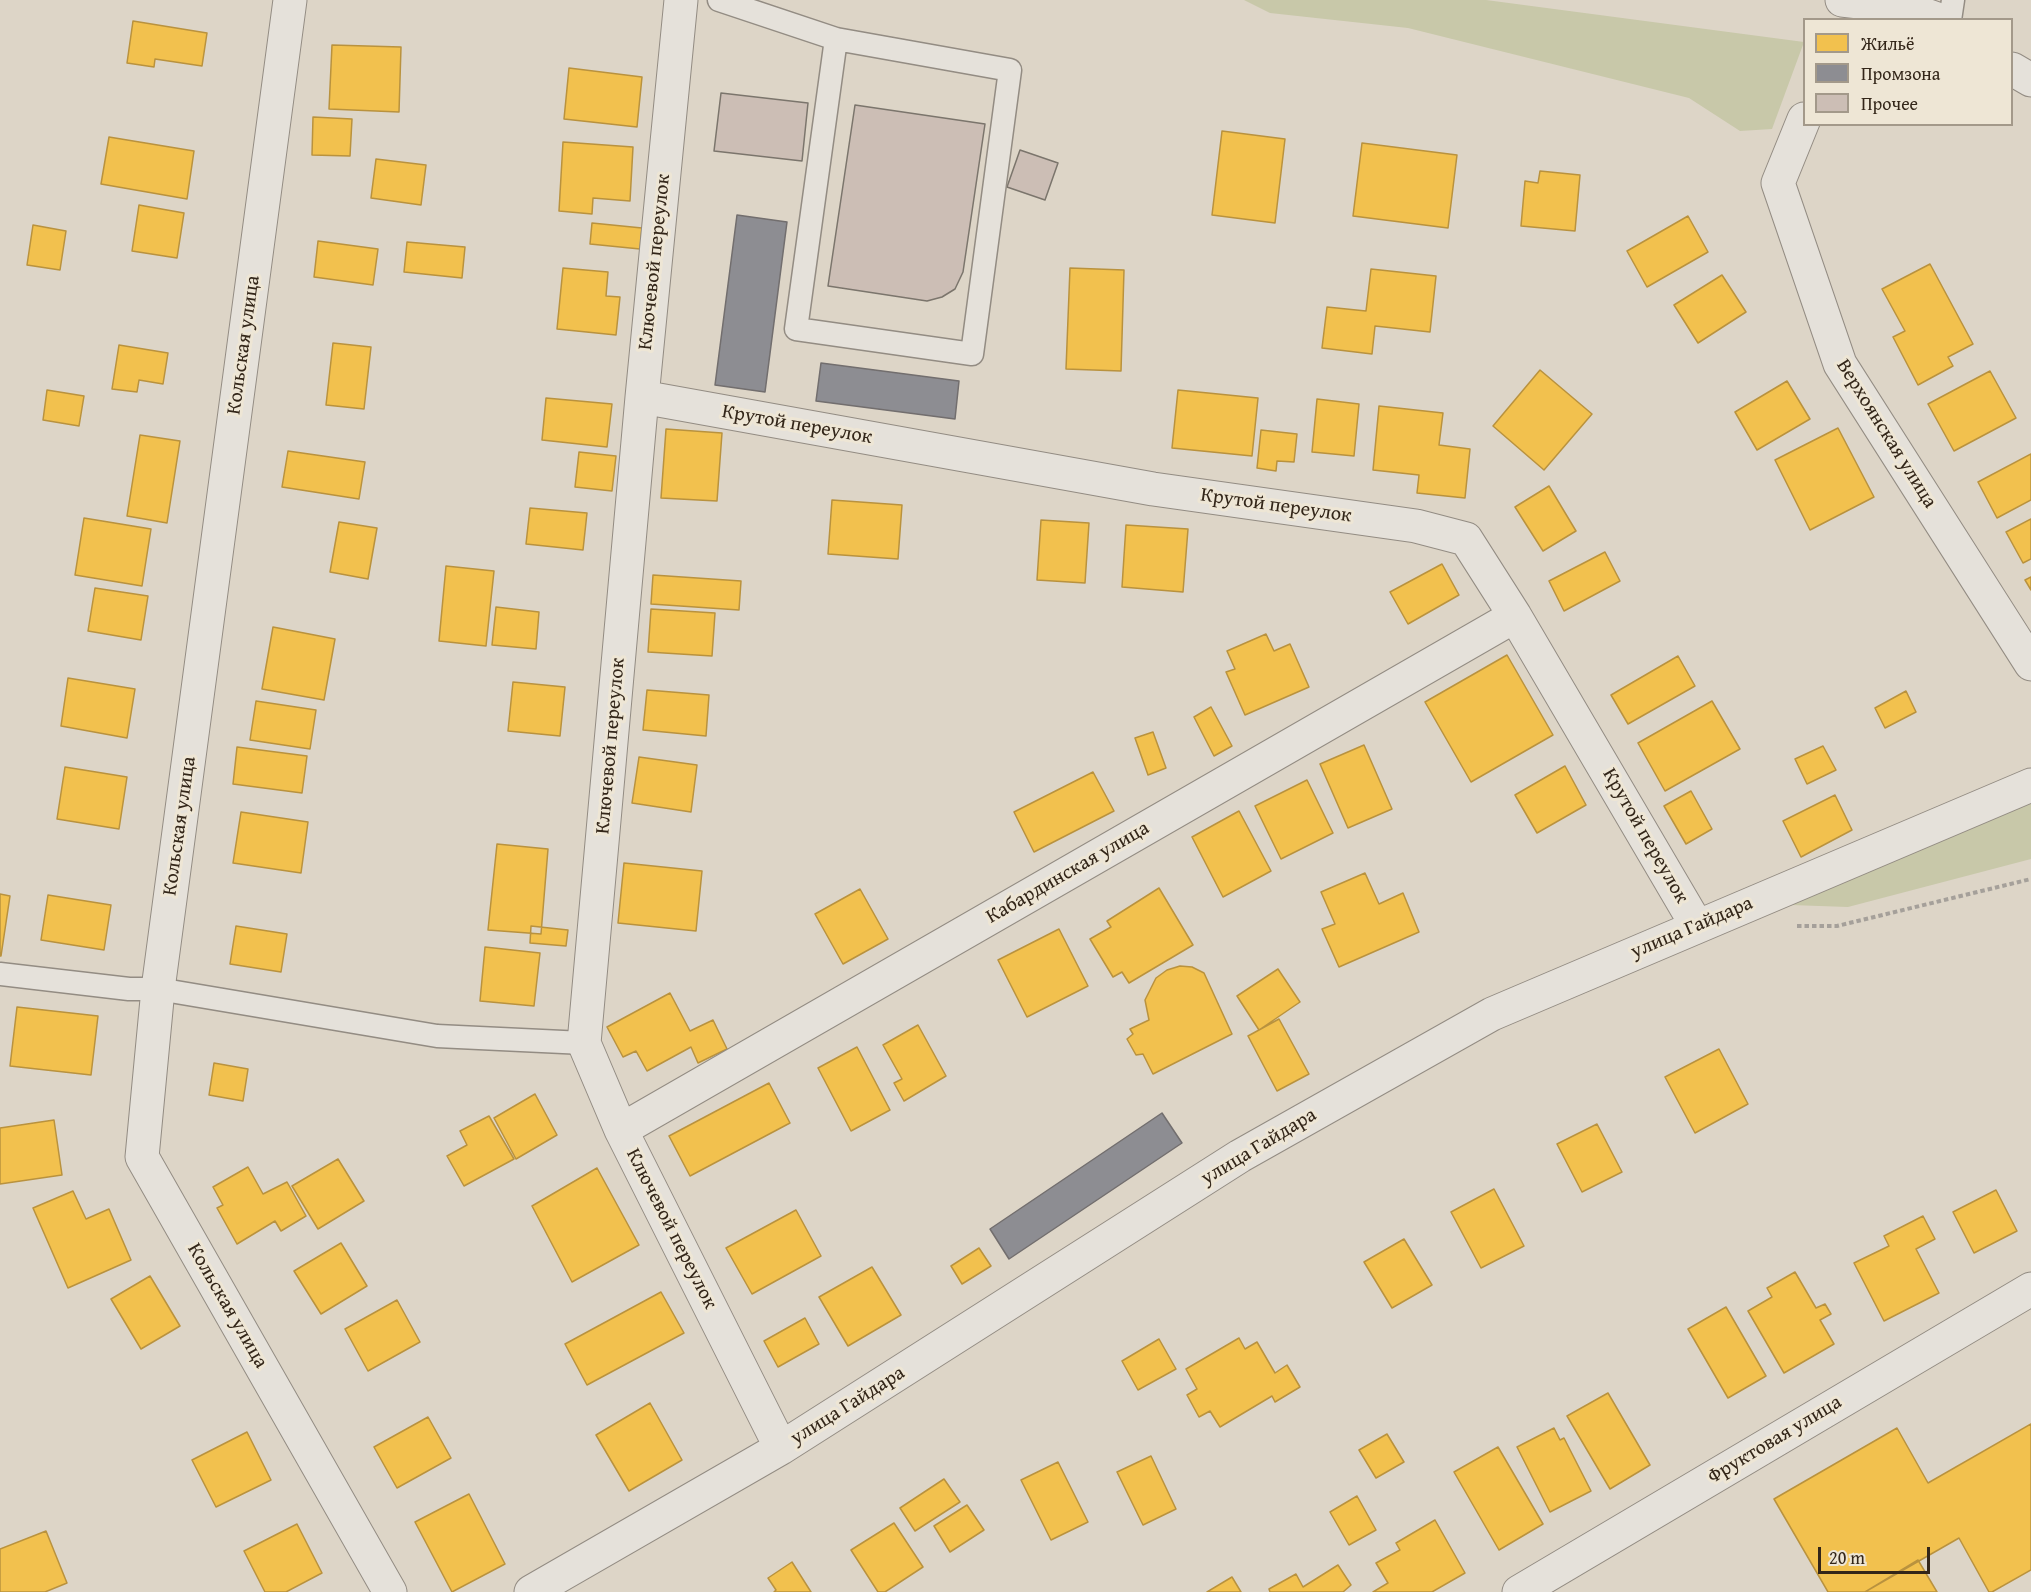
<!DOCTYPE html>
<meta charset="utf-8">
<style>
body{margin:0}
#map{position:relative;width:2031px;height:1592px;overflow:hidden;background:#ddd5c7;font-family:"Gentium Book Plus",serif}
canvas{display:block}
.legend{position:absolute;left:1803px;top:18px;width:210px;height:108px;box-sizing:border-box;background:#eee6d5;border:2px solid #a3998a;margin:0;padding:8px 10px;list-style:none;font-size:18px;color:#332619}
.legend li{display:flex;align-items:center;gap:12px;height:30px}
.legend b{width:30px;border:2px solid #a3998a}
.scale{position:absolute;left:1818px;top:1547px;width:112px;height:27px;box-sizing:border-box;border:3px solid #332619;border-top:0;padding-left:8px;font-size:18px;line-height:21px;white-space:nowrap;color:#332619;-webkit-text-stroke:4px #eee6d5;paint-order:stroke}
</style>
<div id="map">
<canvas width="2031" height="1592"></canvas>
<ul class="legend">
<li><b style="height:16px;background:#f2c14e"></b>Жильё</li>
<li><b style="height:16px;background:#8d8d92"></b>Промзона</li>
<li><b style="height:16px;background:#ccbeb5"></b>Прочее</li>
</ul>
<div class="scale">20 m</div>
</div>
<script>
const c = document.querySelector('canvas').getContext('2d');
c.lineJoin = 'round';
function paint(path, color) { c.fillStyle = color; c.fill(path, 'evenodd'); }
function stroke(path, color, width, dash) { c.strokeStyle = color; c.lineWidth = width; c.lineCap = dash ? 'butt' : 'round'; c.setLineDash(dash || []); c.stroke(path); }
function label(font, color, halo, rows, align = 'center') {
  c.font = font + ' "Gentium Book Plus",serif'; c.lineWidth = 6; c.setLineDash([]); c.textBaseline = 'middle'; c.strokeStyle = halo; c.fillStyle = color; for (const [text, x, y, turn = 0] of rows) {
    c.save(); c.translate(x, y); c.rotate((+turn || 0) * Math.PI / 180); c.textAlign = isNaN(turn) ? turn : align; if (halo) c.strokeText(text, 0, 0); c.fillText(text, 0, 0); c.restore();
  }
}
paint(new Path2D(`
 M1244 0H1486L1804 42 1772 129 1740 131 1689 98 1408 28 1270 13Z
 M2031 801V859L1848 907 1791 905Z`), '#c8c8a9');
const homes = new Path2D(`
 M133 21 207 33 202 66 155 59 154 67 127 63Z
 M332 45 401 47 399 112 329 109Z
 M569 68 642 77 637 127 564 119Z
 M313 117 352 119 350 156 312 155Z
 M1222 131 1285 139 1275 223 1212 215Z
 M109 137 194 151 187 199 101 184Z
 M563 142 633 147 630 201 593 198 592 214 559 211Z
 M1362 143 1457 155 1448 228 1353 216Z
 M376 159 426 165 421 205 371 198Z
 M1540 171 1580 175 1575 231 1521 226 1525 181 1538 183Z
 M139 205 184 213 177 258 132 251Z
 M1688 216 1708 252 1647 287 1627 251Z
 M592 223 642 228 640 249 590 244Z
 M33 225 66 231 60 270 27 265Z
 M318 241 378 249 373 285 314 277Z
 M407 242 465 247 462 278 404 272Z
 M1930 264 1973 344 1948 357 1953 366 1918 385 1893 337 1905 331 1882 289Z
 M563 268 608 272 606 296 620 297 616 335 557 329Z
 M1070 268 1124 270 1121 371 1066 369Z
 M1371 269 1436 276 1430 332 1375 326 1372 354 1322 348 1327 307 1366 311Z
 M1722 275 1746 312 1698 343 1674 305Z
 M333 343 371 347 364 409 326 405Z
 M119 345 168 353 163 384 139 380 137 392 112 389Z
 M1540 370 1592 414 1544 470 1493 426Z
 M1990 371 2016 418 1954 451 1928 404Z
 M1787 381 1810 419 1757 450 1735 412Z
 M47 390 84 396 79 426 43 420Z
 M1178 390 1258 398 1252 456 1172 448Z
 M546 398 612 404 607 447 542 440Z
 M1317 399 1359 404 1354 456 1312 452Z
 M1379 406 1443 413 1439 445 1470 449 1465 498 1417 493 1419 475 1373 470Z
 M1838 428 1874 497 1810 530 1775 460Z
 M666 429 722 433 717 501 661 498Z
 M1261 430 1297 434 1294 462 1277 461 1276 471 1257 468Z
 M140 435 180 441 167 523 127 516Z
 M288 451 365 462 359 499 282 487Z
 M579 452 616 456 612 491 575 487Z
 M2031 454V500L1997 518 1978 482Z
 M1549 486 1576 531 1543 551 1515 507Z
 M832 500 902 505 898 559 828 554Z
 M530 508 587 513 583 550 526 544Z
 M84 518 151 529 142 586 75 575Z
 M2031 519V559L2023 563 2006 532Z
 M1041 520 1089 523 1085 583 1037 580Z
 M339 522 377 528 368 579 330 572Z
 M1126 525 1188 529 1183 592 1122 587Z
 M1605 552 1620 581 1564 611 1549 581Z
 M1442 564 1459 595 1408 624 1390 592Z
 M446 566 494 571 486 646 439 641Z
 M653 575 741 581 739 610 651 604Z
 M2031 577V590L2025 580Z
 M95 588 148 596 141 640 88 631Z
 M496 607 539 612 536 649 492 645Z
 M651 609 715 613 712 656 648 652Z
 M273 627 335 639 324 700 262 689Z
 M1266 634 1274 651 1290 644 1309 687 1245 715 1226 672 1235 669 1227 651Z
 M1507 655 1553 735 1471 782 1425 702Z
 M1678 656 1695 686 1628 724 1611 695Z
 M68 678 135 689 127 738 61 726Z
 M513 682 565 687 560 736 508 731Z
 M647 690 709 695 706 736 643 730Z
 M1906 691 1916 712 1885 728 1875 708Z
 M256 701 316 710 310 749 250 740Z
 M1712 701 1740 749 1665 791 1638 743Z
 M1211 707 1232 746 1214 756 1194 717Z
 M1153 732 1166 768 1148 775 1135 738Z
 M1364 745 1392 809 1348 828 1320 764Z
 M1823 746 1836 770 1807 784 1795 759Z
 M237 747 307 756 302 793 233 784Z
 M639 757 697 765 691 812 632 803Z
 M1565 766 1586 805 1537 833 1515 795Z
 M65 767 127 777 119 829 57 819Z
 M1093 772 1114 811 1034 852 1014 812Z
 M1307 780 1333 833 1281 859 1255 806Z
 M1691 791 1712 829 1686 844 1664 806Z
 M1835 795 1852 830 1801 857 1783 821Z
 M1239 811 1271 871 1223 897 1192 837Z
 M241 812 308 822 301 873 233 863Z
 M497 844 548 849 541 934 488 930Z
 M624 863 702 871 696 931 618 923Z
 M1365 873 1379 904 1403 893 1419 932 1339 967 1322 929 1335 924 1321 892Z
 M1159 888 1193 945 1129 983 1122 972 1113 977 1090 939 1111 927 1107 921Z
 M860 889 888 939 843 964 815 914Z
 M0 894 10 896 1 956H0Z
 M48 895 111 905 104 950 41 940Z
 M236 926 287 934 281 972 230 964Z
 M531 926 568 930 566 946 530 943Z
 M1059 929 1088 986 1027 1017 998 960Z
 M485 947 540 953 534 1006 480 1001Z
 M1180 966 1192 967 1204 973 1232 1034 1153 1074 1143 1054 1136 1055 1127 1039 1133 1034 1130 1029 1149 1020 1145 1000 1156 978 1167 970Z
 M1278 969 1300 1002 1259 1030 1237 996Z
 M670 993 690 1031 713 1020 727 1049 698 1063 691 1047 647 1071 636 1051 623 1057 607 1027Z
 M17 1007 98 1016 91 1075 10 1066Z
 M1279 1019 1309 1074 1277 1091 1248 1036Z
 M918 1025 946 1076 904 1101 894 1083 902 1079 883 1045Z
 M857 1047 890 1110 851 1131 818 1068Z
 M1719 1049 1748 1104 1695 1133 1665 1077Z
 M214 1063 248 1069 243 1101 209 1095Z
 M769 1083 790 1123 690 1176 669 1136Z
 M535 1094 557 1135 516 1159 494 1118Z
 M489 1116 514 1159 464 1186 447 1156 467 1145 460 1131Z
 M54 1120 62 1175 0 1184V1128Z
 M1597 1124 1622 1172 1582 1192 1557 1144Z
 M338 1159 364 1201 318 1229 292 1186Z
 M248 1167 263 1194 287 1182 306 1216 281 1231 275 1221 237 1244 217 1208 223 1205 213 1187Z
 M597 1168 639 1245 572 1282 532 1206Z
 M1494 1189 1524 1246 1481 1268 1451 1212Z
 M1996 1190 2017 1231 1974 1253 1953 1212Z
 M73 1191 86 1219 109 1209 131 1260 68 1288 33 1208Z
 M796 1210 821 1256 752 1294 726 1248Z
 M1923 1216 1935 1239 1916 1249 1939 1293 1884 1321 1854 1263 1889 1246 1884 1236Z
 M1404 1239 1432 1285 1392 1308 1364 1262Z
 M341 1243 367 1286 321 1314 294 1271Z
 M979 1248 991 1266 962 1284 951 1266Z
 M872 1267 901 1315 848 1346 819 1297Z
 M1795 1272 1816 1308 1825 1304 1831 1314 1820 1320 1834 1344 1784 1373 1748 1311 1772 1297 1767 1288Z
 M150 1276 180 1326 141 1349 111 1299Z
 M661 1292 684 1333 587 1385 565 1344Z
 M397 1300 420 1342 368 1371 345 1329Z
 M1726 1307 1766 1376 1728 1398 1688 1329Z
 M805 1318 819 1344 778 1367 764 1341Z
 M1239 1338 1245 1349 1257 1342 1275 1373 1287 1365 1300 1387 1275 1402 1272 1396 1220 1427 1210 1411 1199 1417 1187 1395 1197 1389 1186 1369Z
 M1159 1339 1176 1369 1138 1390 1122 1361Z
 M1608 1393 1650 1465 1610 1489 1567 1416Z
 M650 1403 682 1460 629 1491 596 1435Z
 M428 1417 451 1458 397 1488 374 1447Z
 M2031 1424V1570L1992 1592H1989L1959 1538 1865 1592H1828L1774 1499 1897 1428 1928 1483Z
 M1554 1428 1560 1440 1564 1438 1591 1491 1550 1512 1517 1447Z
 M247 1432 271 1480 216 1507 192 1460Z
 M1387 1434 1404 1462 1376 1478 1359 1450Z
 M1498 1447 1543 1524 1499 1550 1454 1472Z
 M1151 1456 1176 1509 1143 1525 1117 1472Z
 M1058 1462 1088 1522 1051 1540 1021 1480Z
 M944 1479 960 1502 915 1531 900 1508Z
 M469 1494 505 1564 452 1592 415 1522Z
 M1357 1496 1376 1530 1349 1545 1330 1512Z
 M967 1505 984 1530 950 1552 934 1526Z
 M1435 1520 1465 1573 1432 1592H1373L1388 1583 1376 1563 1400 1550 1396 1543Z
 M894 1523 923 1567 885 1592H878L851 1550Z
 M297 1524 322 1573 286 1592H265L244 1551Z
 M46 1531 67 1583 45 1592H0V1549Z
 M1918 1560 1937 1592H1865Z
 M792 1562 811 1592H774L776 1590 768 1578Z
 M1338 1565 1351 1585 1343 1592H1270L1269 1589 1296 1574 1303 1587Z
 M1232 1577 1241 1592H1207Z`);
paint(homes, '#f2c14e');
stroke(homes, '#b9923e', 1.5);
const industry = new Path2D(`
 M737 215 787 222 765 392 715 385Z
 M821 363 959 381 955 419 816 401Z
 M1162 1113 1182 1143 1009 1259 990 1229Z`);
paint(industry, '#8d8d92');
stroke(industry, '#726e6e', 1.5);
const building = new Path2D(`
 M721 93 808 103 802 161 714 151Z
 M855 105 985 124 963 272 955 289 942 297 927 301 828 286Z
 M1020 150 1058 163 1045 200 1007 187Z`);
paint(building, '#ccbeb5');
stroke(building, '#7b756c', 1.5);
const service = new Path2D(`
 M719 0 836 39 1010 70 972 354 796 329 836 39
 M1950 20 1953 0
 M0 974 129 989H158L437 1036 584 1043`);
const minor = new Path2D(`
 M290 0 158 989 142 1157 390 1592
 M681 0 642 397 584 1043 621 1130 781 1448
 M1842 0 1903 7 1940 20
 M2012 69 2031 80
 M1804 119 1778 183 1840 364 2031 664
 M642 397 1153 489 1416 526 1466 539 1515 616 1697 926
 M621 1130 1515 616
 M531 1592 781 1448 1240 1156 1492 1014 2031 785
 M1519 1592 2031 1289`);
stroke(service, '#938c83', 25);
stroke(minor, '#938c83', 35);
stroke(new Path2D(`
 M1797 926H1837L2031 879`), '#a5a09a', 4, [4.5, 3]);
stroke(service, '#e5e1da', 22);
stroke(minor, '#e5e1da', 33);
label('20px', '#332619', '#eee6d5', [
 ["Ключевой переулок",655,262,-84],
 ["Кольская улица",244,345,-82],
 ["Крутой переулок",797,425,10],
 ["Верхоянская улица",1886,434,58],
 ["Крутой переулок",1276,506,8],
 ["Ключевой переулок",611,746,-85],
 ["Кольская улица",180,826,-82],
 ["Крутой переулок",1645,836,60],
 ["Кабардинская улица",1068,873,-30],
 ["улица Гайдара",1692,928,-23],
 ["улица Гайдара",1259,1147,-31],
 ["Ключевой переулок",671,1229,63],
 ["Кольская улица",227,1306,60],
 ["улица Гайдара",848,1406,-32],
 ["Фруктовая улица",1775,1440,-31]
]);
</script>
